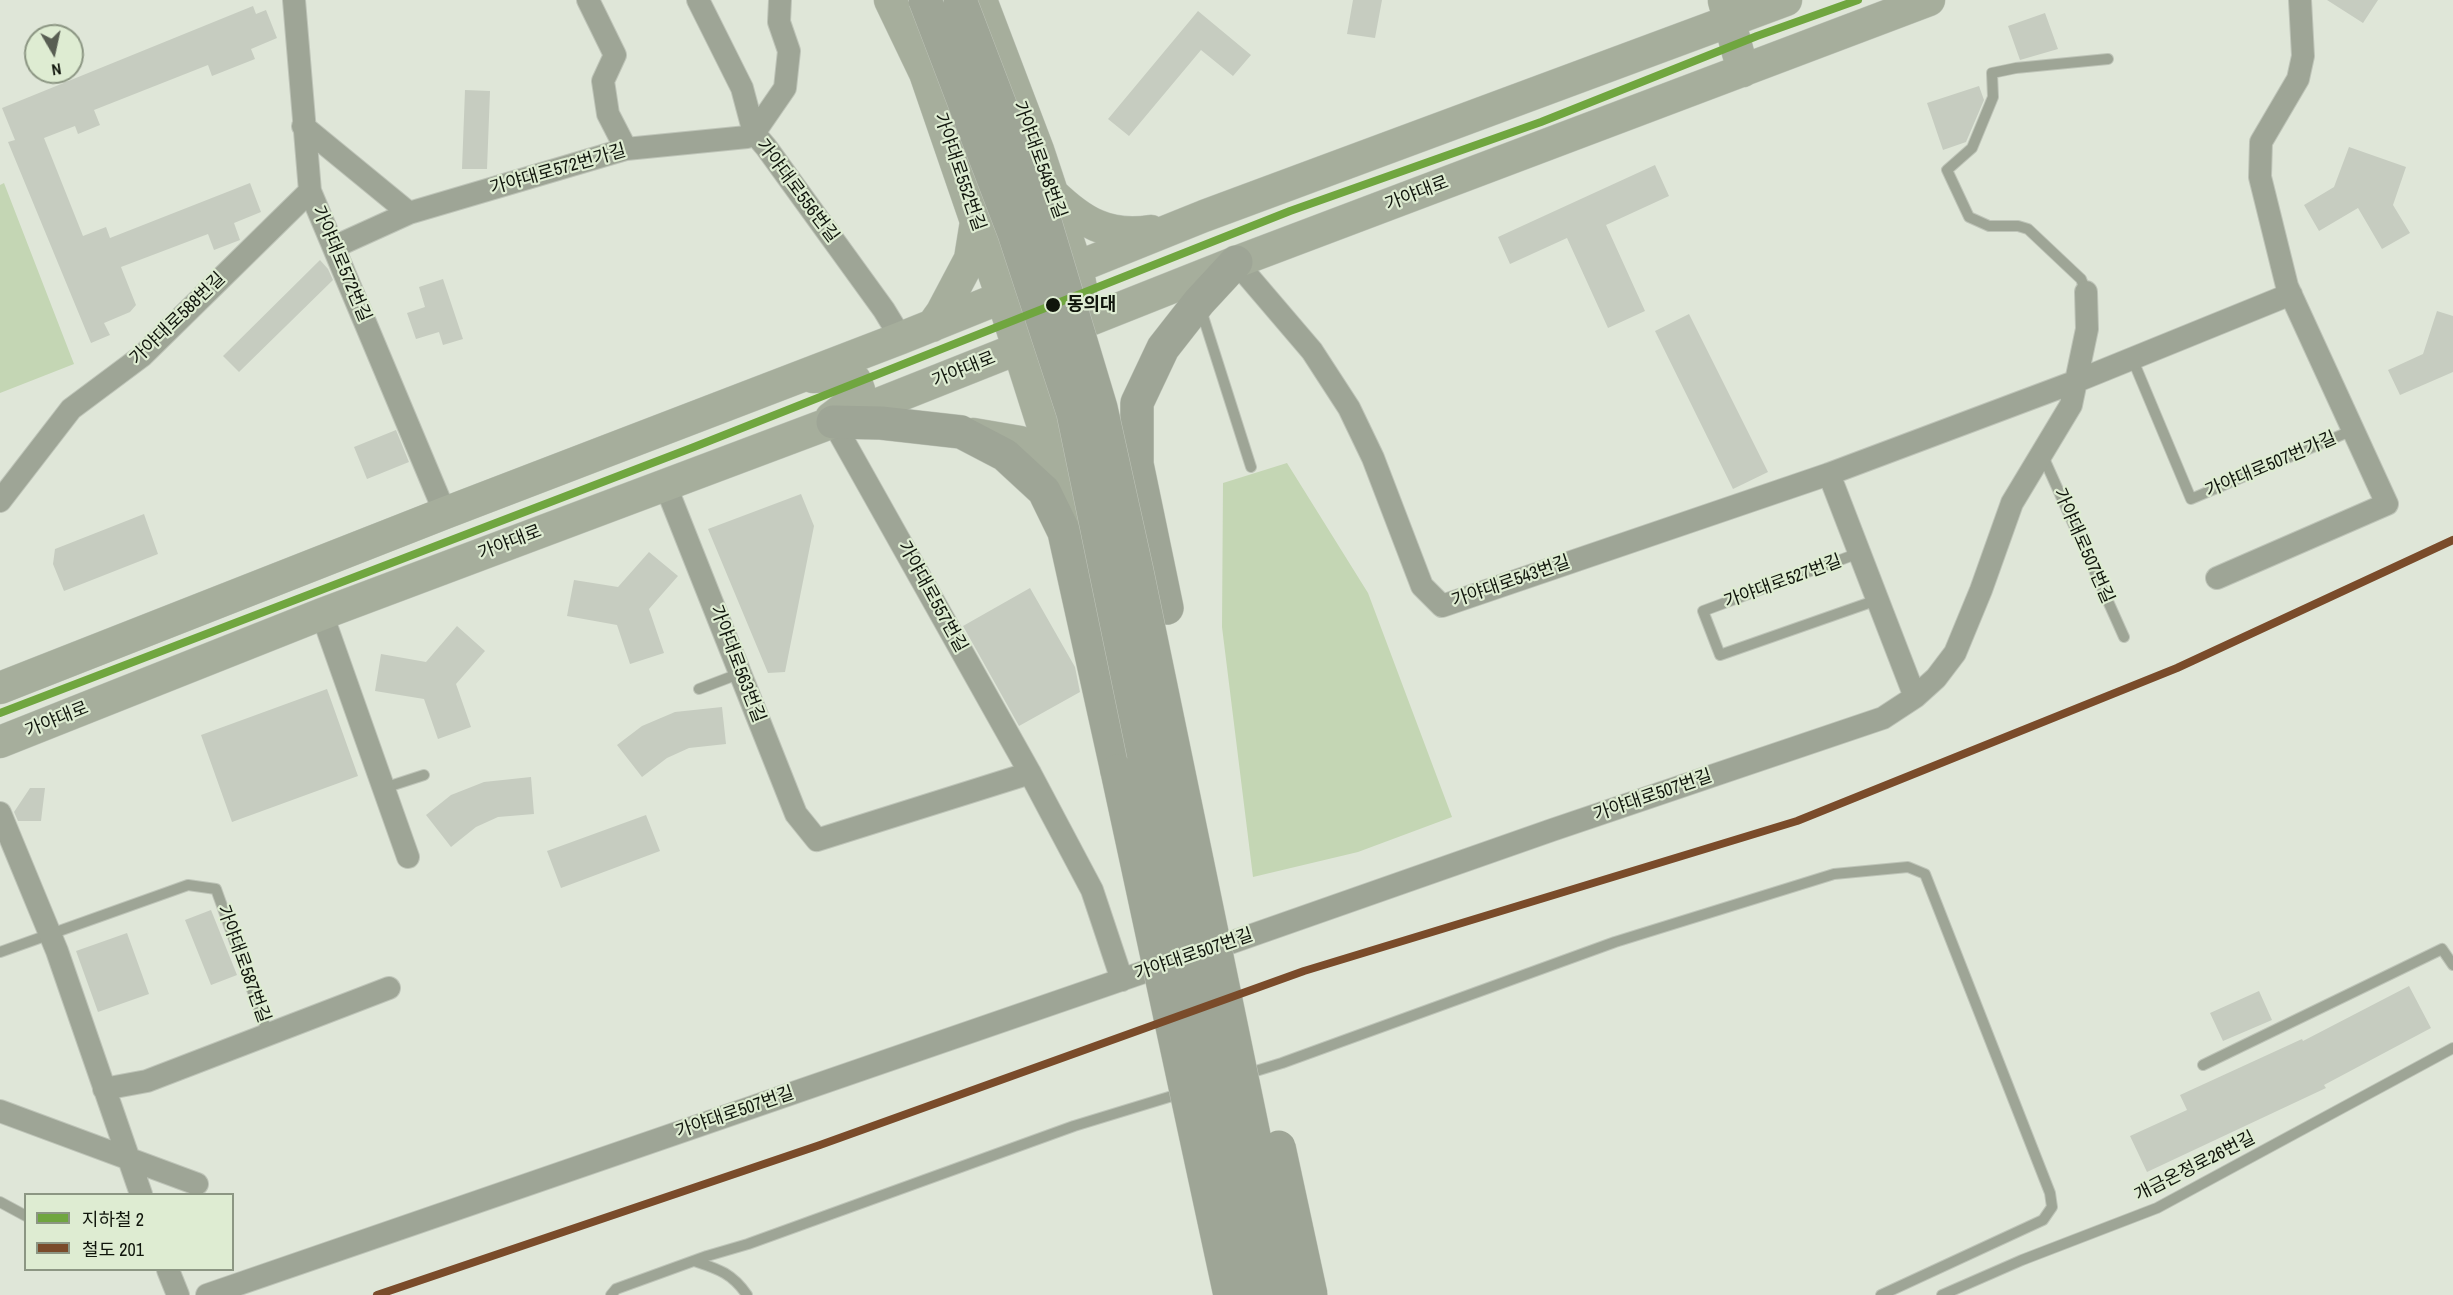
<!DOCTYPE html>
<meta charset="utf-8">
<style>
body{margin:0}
#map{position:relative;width:2453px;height:1295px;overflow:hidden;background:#dfe6d8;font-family:"Archivo Narrow","Noto Sans KR",sans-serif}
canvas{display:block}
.legend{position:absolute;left:24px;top:1193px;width:210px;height:78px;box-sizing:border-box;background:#deecd2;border:2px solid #8c9683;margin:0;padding:8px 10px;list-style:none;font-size:18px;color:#10150c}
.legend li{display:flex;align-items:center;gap:12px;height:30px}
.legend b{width:30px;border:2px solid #8c9683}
.north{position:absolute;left:24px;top:24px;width:60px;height:60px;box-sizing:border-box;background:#deecd2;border:2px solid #8c9683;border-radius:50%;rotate:171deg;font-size:16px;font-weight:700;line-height:24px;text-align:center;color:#10150c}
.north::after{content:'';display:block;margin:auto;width:21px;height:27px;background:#585e53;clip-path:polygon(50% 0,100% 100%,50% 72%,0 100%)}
</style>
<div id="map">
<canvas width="2453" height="1295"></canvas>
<ul class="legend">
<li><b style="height:8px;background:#70a63f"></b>지하철 2</li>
<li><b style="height:8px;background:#7a4b2a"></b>철도 201</li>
</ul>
<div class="north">N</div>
</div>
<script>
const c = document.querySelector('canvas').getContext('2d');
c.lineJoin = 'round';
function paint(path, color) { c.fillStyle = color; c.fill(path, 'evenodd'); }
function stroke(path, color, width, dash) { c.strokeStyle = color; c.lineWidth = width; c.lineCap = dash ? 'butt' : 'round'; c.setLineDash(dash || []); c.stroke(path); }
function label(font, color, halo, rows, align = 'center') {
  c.font = font + ' "Archivo Narrow","Noto Sans KR",sans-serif'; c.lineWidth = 4.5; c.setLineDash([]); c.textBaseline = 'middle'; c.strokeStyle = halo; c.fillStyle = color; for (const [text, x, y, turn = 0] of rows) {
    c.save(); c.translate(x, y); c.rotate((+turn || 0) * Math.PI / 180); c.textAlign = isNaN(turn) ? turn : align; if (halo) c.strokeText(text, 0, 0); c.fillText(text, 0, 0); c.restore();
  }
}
paint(new Path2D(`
 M4 183 74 364 0 393V185Z
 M1287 463 1368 593 1452 817 1358 852 1253 877 1222 627 1223 483Z`), '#c4d6b4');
paint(new Path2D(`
 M1353 0H1382L1375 38 1347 34Z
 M2327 0H2378L2363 23Z
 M253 6 256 14 266 10 277 38 251 49 255 59 212 76 208 65 94 110 100 125 78 134 75 126 44 138 83 236 106 227 110 238 250 183 261 212 234 223 240 240 214 250 208 234 121 267 136 305 130 312 104 323 110 335 91 343 8 142 15 140 2 108Z
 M1198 11 1251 55 1233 76 1201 50 1129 136 1108 119Z
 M2045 13 2058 49 2020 60 2008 26Z
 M1979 86 1984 100 1966 142 1943 150 1927 103Z
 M465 90 490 91 487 169H462Z
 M2349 147 2406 167 2393 205 2410 233 2382 249 2358 208 2319 231 2304 205 2334 187Z
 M1655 165 1669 196 1606 225 1645 311 1608 328 1567 238 1510 264 1498 237Z
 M320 260 328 269 333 280 239 372 223 356Z
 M443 279 463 339 443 345 439 332 416 339 407 313 425 307 419 287Z
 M2437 311 2453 316V372L2400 395 2388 370 2423 354Z
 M1689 314 1768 472 1733 489 1655 331Z
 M396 430 409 462 367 479 354 447Z
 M801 494 814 526 785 672 768 673 708 529Z
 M144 514 158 554 64 591 53 564 55 549Z
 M649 552 678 576 649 609 664 653 630 664 617 625 567 616 574 580 618 587Z
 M1030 588 1075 667 1080 692 1019 726 963 626Z
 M457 626 485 651 456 684 471 727 438 739 424 699 375 691 381 654 426 662Z
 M327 689 358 776 232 822 201 735Z
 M722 707 726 744 689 748 667 758 642 777 617 745 642 726 675 712Z
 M531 777 534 814 498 817 476 827 451 847 426 815 451 795 484 782Z
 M30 788H45L41 821H18L14 812Z
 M646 815 660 851 561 888 547 851Z
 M211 910 237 975 211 985 185 920Z
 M127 933 149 994 98 1012 76 951Z
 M2409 986 2431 1028 2324 1085 2326 1088 2147 1172 2130 1136 2187 1110 2180 1095 2302 1039 2303 1041Z
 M2259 991 2272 1020 2223 1041 2210 1013Z`), '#c6ccc0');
const lane = new Path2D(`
 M2086 292 2081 279 2028 229 2018 226H1989L1969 217 1947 170 1972 148 1993 97 1992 73 2016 68 2108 59
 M1201 310 1251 467
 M2132 358 2191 499 2353 430
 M2042 454 2124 637
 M1859 553 1703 611 1720 655 1877 600
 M699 689 741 673
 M384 788 424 775
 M0 952 188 885 216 889 268 1034
 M2203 1065 2442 949 2453 965
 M1246 1074 1282 1063 1615 942 1834 874 1908 867 1925 874 2050 1193 2052 1207 2043 1220 1881 1295
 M0 1202 26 1216
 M694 1261C718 1269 732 1273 747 1295
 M611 1295 616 1289 707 1256 748 1244 1074 1126 1182 1093
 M1942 1295 2022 1260 2157 1208 2453 1048`);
const street = new Path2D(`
 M294 0 310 191 445 513
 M588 0 615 55 603 81 608 114 626 149
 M698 0 742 88 754 133 766 147 884 310 901 338
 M303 126 409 213
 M334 247 409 213 626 149 747 137 754 133 785 88 789 51 779 22 780 0
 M1236 262 1312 351 1349 408 1373 458 1422 586 1442 606 1829 474
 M833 422 1030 773 1092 890 1122 980
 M665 484 796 814 817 840 1030 773
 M0 501 71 409 142 356 310 191
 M2217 578 2387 504 2287 286 2260 177 2261 142 2298 79 2303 56 2300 0
 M322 614 408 857
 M1915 697 1829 474 2077 381 2291 294
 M0 813 57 951 141 1194
 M1204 952 1552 830 1883 718 1915 697 1936 678 1955 653 1981 590 2012 503 2071 405 2087 329 2086 292
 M104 1089 147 1081 389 988
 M0 1111 197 1184
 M168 1270 178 1295
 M207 1295 1173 962`);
const secondary = new Path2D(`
 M890 0 925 73 1002 297 1057 470
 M981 0 1038 150 1077 268 1081 288
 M1724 1 1743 71
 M1052 193C1082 222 1108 238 1151 231
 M932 326 942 312 970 259 976 222
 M813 377 846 375 855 380 859 390 855 400 831 418
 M973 434 1020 442 1057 470 1077 504 1092 536
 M0 688 445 513 901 338 1204 216 1786 0
 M0 742 322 614 833 422 1236 262 1929 0`);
const highway = new Path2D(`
 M833 422 881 423 961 432 1005 455 1044 491 1064 532 1117 771
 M1167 608 1137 464V403L1163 348 1199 302 1236 262`);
stroke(lane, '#bec4b8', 12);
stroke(street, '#bec4b8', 24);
stroke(secondary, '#bec4b8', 33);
stroke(highway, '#bec4b8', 34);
stroke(lane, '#9ea596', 10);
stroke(street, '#9ea596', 22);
stroke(secondary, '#a6ae9c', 32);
stroke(highway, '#9ea596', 33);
const highwayBridge = new Path2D(`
 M925 0 1014 233 1073 413 1255 1295
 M960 0 1046 225 1101 408 1137 571 1287 1295
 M1117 771 1230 1295
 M1279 1147 1311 1295`);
stroke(highwayBridge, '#bec4b8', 34, []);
stroke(highwayBridge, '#9ea596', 33);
stroke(new Path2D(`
 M377 1295 820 1145 1304 971 1797 821 2177 668 2453 540`), '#7a4b2a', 8);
stroke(new Path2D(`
 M0 713 694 447 1290 211 1541 122 1757 36 1858 0`), '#70a63f', 8);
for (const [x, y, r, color] of [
 [1053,305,8,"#10150c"]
]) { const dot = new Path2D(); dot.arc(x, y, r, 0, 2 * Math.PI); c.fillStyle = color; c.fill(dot); stroke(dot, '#deecd2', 2); }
label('18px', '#10150c', '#deecd2', [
 ["가야대로548번길",1039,160,70],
 ["가야대로572번가길",558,170,-16],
 ["가야대로552번길",959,172,71],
 ["가야대로556번길",797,191,53],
 ["가야대로",1417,194,-21],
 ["가야대로572번길",341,264,67],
 ["가야대로588번길",178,319,-44],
 ["가야대로",964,370,-22],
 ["가야대로507번가길",2271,465,-23],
 ["가야대로",510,543,-21],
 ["가야대로507번길",2083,546,66],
 ["가야대로543번길",1511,582,-19],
 ["가야대로527번길",1783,582,-20],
 ["가야대로557번길",932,597,61],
 ["가야대로563번길",737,664,69],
 ["가야대로",57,720,-22],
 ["가야대로507번길",1653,796,-19],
 ["가야대로507번길",1194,955,-19],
 ["가야대로587번길",243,964,70],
 ["가야대로507번길",735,1113,-19],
 ["개금온정로26번길",2195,1167,-27]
]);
label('bold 18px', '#10150c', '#deecd2', [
 ["동의대",1067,305]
], 'left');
</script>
